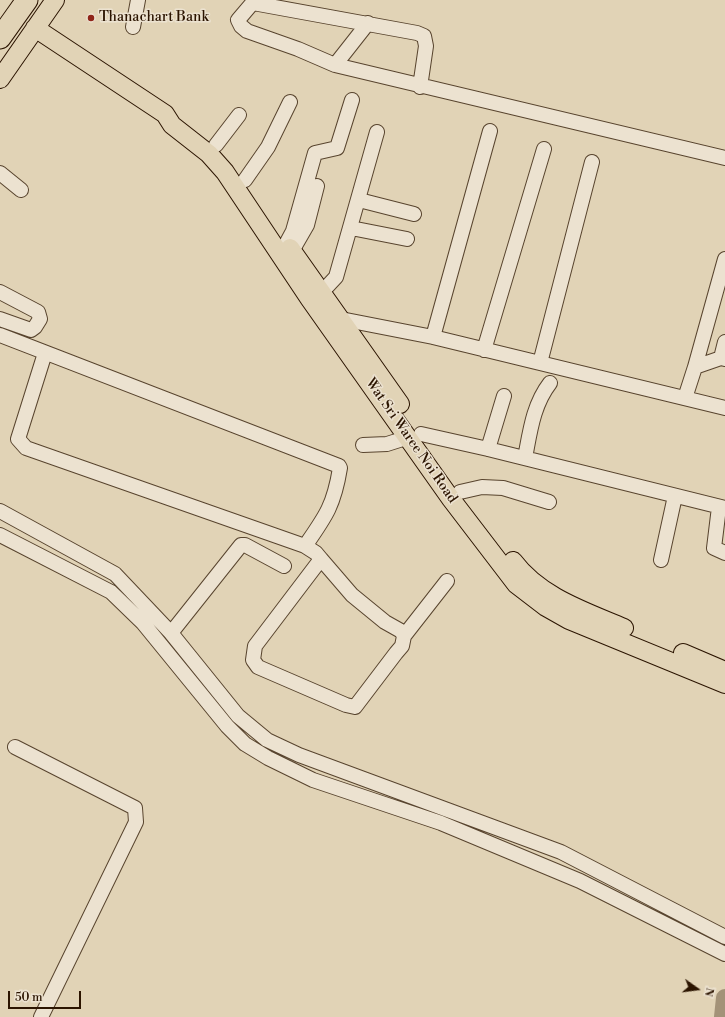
<!DOCTYPE html>
<style>
body{margin:0}
#map{position:relative;width:725px;height:1017px;overflow:hidden;background:#e1d3b6;font-family:"Libre Bodoni",serif}
canvas{display:block}
.north{position:absolute;left:677px;top:969px;width:40px;height:40px;-webkit-text-stroke:3px #ece2d0;paint-order:stroke;rotate:104deg;font-size:11px;font-weight:700;line-height:16px;text-align:center;color:#2b1400}
.north::after{content:'';display:block;margin:auto;width:14px;height:18px;background:#2b1400;clip-path:polygon(50% 0,100% 100%,50% 72%,0 100%)}
.scale{position:absolute;left:8px;top:991px;width:73px;height:18px;box-sizing:border-box;border:2px solid #2b1400;border-top:0;padding-left:5px;font-size:12px;line-height:14px;white-space:nowrap;color:#2b1400;-webkit-text-stroke:3px #ece2d0;paint-order:stroke}
</style>
<div id="map">
<canvas width="725" height="1017"></canvas>
<div class="north">N</div>
<div class="scale">50 m</div>
</div>
<script>
const c = document.querySelector('canvas').getContext('2d');
c.lineJoin = 'round';
function stroke(path, color, width, dash) { c.strokeStyle = color; c.lineWidth = width; c.lineCap = dash ? 'butt' : 'round'; c.setLineDash(dash || []); c.stroke(path); }
function label(font, color, halo, rows, align = 'center') {
  c.font = font + ' "Libre Bodoni",serif'; c.lineWidth = 3; c.setLineDash([]); c.textBaseline = 'middle'; c.strokeStyle = halo; c.fillStyle = color; for (const [text, x, y, turn = 0] of rows) {
    c.save(); c.translate(x, y); c.rotate((+turn || 0) * Math.PI / 180); c.textAlign = isNaN(turn) ? turn : align; if (halo) c.strokeText(text, 0, 0); c.fillText(text, 0, 0); c.restore();
  }
}
stroke(new Path2D(`
 M723 1017 725 998`), '#a39278', 18);
const minor = new Path2D(`
 M255 0 238 20 241 26 247 31 298 49 335 65 725 158
 M253 3 417 33 424 36 426 46 420 87
 M133 27 138 0
 M335 65 368 23
 M216 145 239 115
 M0 173 21 190
 M245 180 268 147 290 102
 M359 200 414 214
 M351 228 407 239
 M286 244 293 231 315 153 337 148 352 100
 M292 251 307 225 317 186
 M725 259 695 367 721 358 725 359
 M0 292 38 312 40 319 35 327 31 330 0 319
 M322 292 336 277 377 132
 M341 319 433 337 725 408
 M0 335 339 466 340 468C334 505 326 516 305 546
 M433 337 490 131
 M484 350 544 149
 M45 353 18 439 26 448 305 546 316 553 321 559
 M721 358 725 342
 M540 363 592 162
 M685 398 695 367
 M421 434 488 449 725 508
 M363 445 387 444 409 437
 M488 449 504 396
 M525 458C530 432 533 405 550 383
 M460 492 482 487 503 488 549 502
 M719 507 714 548 725 553
 M0 511 115 574 171 633 238 716 267 740 299 755 561 852 725 937
 M0 535 111 592 143 623 227 726 245 744 268 758 313 780 441 823 580 881 725 954
 M661 560 675 496
 M171 633 241 545H245L284 566
 M404 636 401 631 385 622 352 595 321 559 255 646 253 660 258 667 346 705 355 707 396 653 402 646 404 636 447 581
 M15 747 135 808 136 822 41 1017`);
const major = new Path2D(`
 M35 28 165 114 172 125 209 154 225 172 309 298 451 499 516 584 546 607 569 620 725 684
 M0 79 55 0
 M290 248 400 404
 M513 561C540 597 584 611 624 628
 M683 653 725 671`);
const highway = new Path2D(`
 M0 38 27 0`);
stroke(minor, '#58442e', 16);
stroke(major, '#2b1400', 20);
stroke(highway, '#2b1400', 23);
stroke(minor, '#ece2d0', 14);
stroke(major, '#e1d3b6', 18);
stroke(highway, '#e1d3b6', 21);
for (const [x, y, r, color] of [
 [91,18,4,"#8f2418"]
]) { const dot = new Path2D(); dot.arc(x, y, r, 0, 2 * Math.PI); c.fillStyle = color; c.fill(dot); stroke(dot, '#ece2d0', 1.5); }
label('14px', '#2b1400', '#ece2d0', [
 ["Thanachart Bank",99,18]
], 'left');
label('14px', '#2b1400', '#ece2d0', [
 ["Wat Sri Waree Noi Road",411,441,55]
]);
</script>
